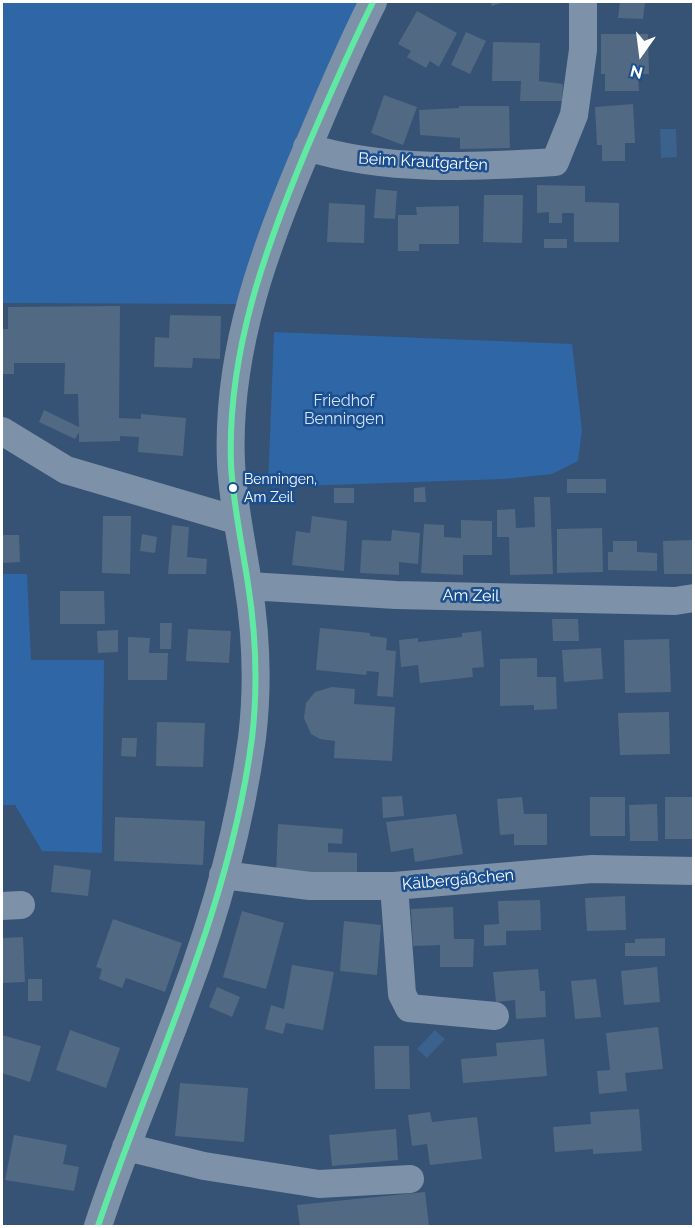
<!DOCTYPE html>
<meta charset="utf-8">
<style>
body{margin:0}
#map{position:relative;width:695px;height:1228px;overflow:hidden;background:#365274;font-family:Raleway,sans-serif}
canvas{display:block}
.frame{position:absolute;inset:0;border:3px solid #fff;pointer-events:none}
.north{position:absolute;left:611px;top:24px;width:60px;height:60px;-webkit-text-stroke:4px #1b4f8f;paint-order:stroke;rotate:194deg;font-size:16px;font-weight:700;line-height:24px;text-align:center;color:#fff}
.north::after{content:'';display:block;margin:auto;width:21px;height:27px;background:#fff;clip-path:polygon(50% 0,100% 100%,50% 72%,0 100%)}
</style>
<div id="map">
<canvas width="695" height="1228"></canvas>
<div class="frame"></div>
<div class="north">N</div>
</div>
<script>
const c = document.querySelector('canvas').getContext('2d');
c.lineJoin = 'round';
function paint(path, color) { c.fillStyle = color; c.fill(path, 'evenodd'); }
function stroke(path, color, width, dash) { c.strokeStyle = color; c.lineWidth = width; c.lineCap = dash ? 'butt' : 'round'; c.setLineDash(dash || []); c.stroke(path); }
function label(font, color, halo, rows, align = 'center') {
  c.font = font + ' Raleway,sans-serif'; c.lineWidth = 5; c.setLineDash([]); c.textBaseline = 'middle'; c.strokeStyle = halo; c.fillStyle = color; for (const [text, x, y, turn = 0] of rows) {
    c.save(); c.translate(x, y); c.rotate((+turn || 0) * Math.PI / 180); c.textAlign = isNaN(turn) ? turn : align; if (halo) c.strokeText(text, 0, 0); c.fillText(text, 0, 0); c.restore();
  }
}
paint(new Path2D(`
 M2 2H360L239 304 2 303Z
 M274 332 572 344 582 430 578 461 552 474 505 479 268 487Z
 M27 574 31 660H104L102 853 42 851 15 805H2V574Z`), '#2f66a5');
paint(new Path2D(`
 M676 129 677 157 661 158 660 129Z
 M435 1030 445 1039 427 1058 417 1049Z`), '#3b618d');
paint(new Path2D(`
 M490 2H505L492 6Z
 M620 2H645L643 19 618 18Z
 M417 11 457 33 439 67 430 61 426 68 407 57 411 51 398 44Z
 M466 32 486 41 470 74 451 65Z
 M601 34H648L649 74H638L639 91H605V74H601Z
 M493 42 540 43 539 81 563 84 562 101H520L521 81H492Z
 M384 95 417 107 403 145 371 133Z
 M633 104 635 143H625V161H602V145H597L595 107Z
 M459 106H509L510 148 460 149V138L420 135 419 110 459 108Z
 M537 185 585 186V202L619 203V242H574V213H562V223H549V212L537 213Z
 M376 189 397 191 395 219 374 218Z
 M484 195H523L522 243 483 242Z
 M329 203 365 205 364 243 327 242Z
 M459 206V244H419V251H398V215H417L416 207Z
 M544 239H567V248H544Z
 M120 306 119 418 141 419V414L186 418 183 456 138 452 139 437 120 436V441L79 442V432L75 439 39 422 44 410 79 427 78 394H64L65 363H14V374H2V329H8V307Z
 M170 315 221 316 220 359 193 358 192 368 154 367 155 337 169 338Z
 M567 479H606V493H567Z
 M425 487 426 502H414V488Z
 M334 488H354V503H334Z
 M534 497H550L553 574 510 575 509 537H497V510L515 509 516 528 535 527Z
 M103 516H131L130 574 102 573Z
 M312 516 347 521 344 571 292 565 296 531 310 533Z
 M461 520 492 521V555H463V575L421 573 424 524 444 525V537L461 538Z
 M172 525 189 527 187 557 207 559 206 574H168Z
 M602 528 603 572 557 573V529Z
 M392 530 420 533 418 564 399 562V575L360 573 362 540 391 541Z
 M142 534 157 537 155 553 140 551Z
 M2 535H19L20 562 2 563Z
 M694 540V574H664L663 541Z
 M613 541H637V552L657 553V571L608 570V552H613Z
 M60 591H104L105 624H60Z
 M552 619H578L579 641H553Z
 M160 623H172L171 649H160Z
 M320 628 370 633V636L387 638 386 650 396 651 393 697 377 696 379 672 367 671 366 675 316 670Z
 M188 629 231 631 229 663 186 661Z
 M118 630V652L98 653 97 631Z
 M481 631 484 667 472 668 473 677 420 683 418 665 401 667 399 640 418 638V642L462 637V633Z
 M128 637 150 638 149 653H168L167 680H128Z
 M669 639 671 692 625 693 624 640Z
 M601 648 603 679 564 682 562 650Z
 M537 658V677H556L557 709 534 710V705L500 706V659Z
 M332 687 355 689 354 704 395 707 392 761 334 758 335 741 320 739 311 734 304 718 306 703 315 692Z
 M669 712 670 754 620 755 618 713Z
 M157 722 205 723 203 767 156 766Z
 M122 738H137L136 757 121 756Z
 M402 796 404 816 383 818 382 797Z
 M522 797 524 814H547V845H514V834L500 835 497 799Z
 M590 797H625V836H590Z
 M665 797H694V839H665Z
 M657 804 658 841H630L629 805Z
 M456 814 463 854 415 862 413 848 391 852 386 822Z
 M115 817 205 821 203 865 114 861Z
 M278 824 343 829 342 844 328 843V852L357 853V877L276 875Z
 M54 865 91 870 88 896 51 892Z
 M625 896 626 930 587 931 585 898Z
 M540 900 541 930 506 931V945L484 946V925L499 924 498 901Z
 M453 907 454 939H474L473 967H440V945L413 946 411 909Z
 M242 911 284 923 266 989 223 977Z
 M113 919 182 943 165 992 126 978 122 988 99 979 102 969 96 967Z
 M344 921 381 925 377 975 340 971Z
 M23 937 25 982 2 983V938Z
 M665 938V956H625V943H635V939Z
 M292 965 334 972 323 1030 286 1023 283 1034 265 1029 271 1005 284 1009Z
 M657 967 660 1002 624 1005 621 971Z
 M538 969 540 991H545L546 1017 516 1019 515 1000 496 1002 493 972Z
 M28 979H42V1001H28Z
 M596 979 601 1017 575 1019 571 981Z
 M217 987 240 997 232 1017 209 1007Z
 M658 1027 663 1069 625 1073 627 1091 599 1094 597 1071 610 1070 606 1033Z
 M70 1030 120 1048 106 1088 56 1070Z
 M2 1035 41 1046 30 1082 2 1073Z
 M544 1039 547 1076 463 1083 461 1059 497 1056 496 1043Z
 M374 1046H409L410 1089H375Z
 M180 1083 248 1088 244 1142 175 1136Z
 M639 1109 642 1151 593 1154V1149L555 1152 553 1127 591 1124 590 1112Z
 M430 1112 432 1122 477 1117 482 1159 430 1165 427 1144 412 1146 408 1115Z
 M396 1129 398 1160 332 1166 329 1135Z
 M14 1135 67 1145 63 1164 79 1167 74 1191 5 1180Z
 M425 1192 429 1226H300L297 1205Z`), '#526984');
stroke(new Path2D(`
 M307 147C386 172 473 167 555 162L574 115 583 50V2
 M2 431 66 470 236 520
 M249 586 396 595 675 601 694 598
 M223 875 310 886H394L592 869 694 871
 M394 886 402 994 409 1008 495 1016
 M2 906 21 905
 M126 1147 204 1166 319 1184 410 1179
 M98 1226C123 1149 156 1075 184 998 215 916 240 825 252 738 258 688 256 633 248 584 242 543 233 504 231 463 226 350 266 244 310 142 330 95 350 47 373 2`), '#7d92a8', 28);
stroke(new Path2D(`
 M98 1226C153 1064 230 909 252 738 258 687 256 635 248 584 242 544 233 504 231 464 227 353 265 249 307 148 328 99 349 50 373 2`), '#60e9a3', 6);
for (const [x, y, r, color] of [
 [233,488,5,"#fff"]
]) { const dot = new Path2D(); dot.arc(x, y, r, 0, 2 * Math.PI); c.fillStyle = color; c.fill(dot); stroke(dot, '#1b4f8f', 2); }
label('14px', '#fff', '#1b4f8f', [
 ["Benningen,",244,480],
 ["Am Zeil",244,498]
], 'left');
label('16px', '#fff', '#1b4f8f', [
 ["Beim Krautgarten",423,162,3],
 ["Am Zeil",471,596,1],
 ["Kälbergäßchen",458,880,-5]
]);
label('16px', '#cfe3fa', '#1b4f8f', [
 ["Friedhof",344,401],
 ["Benningen",344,419]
]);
</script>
